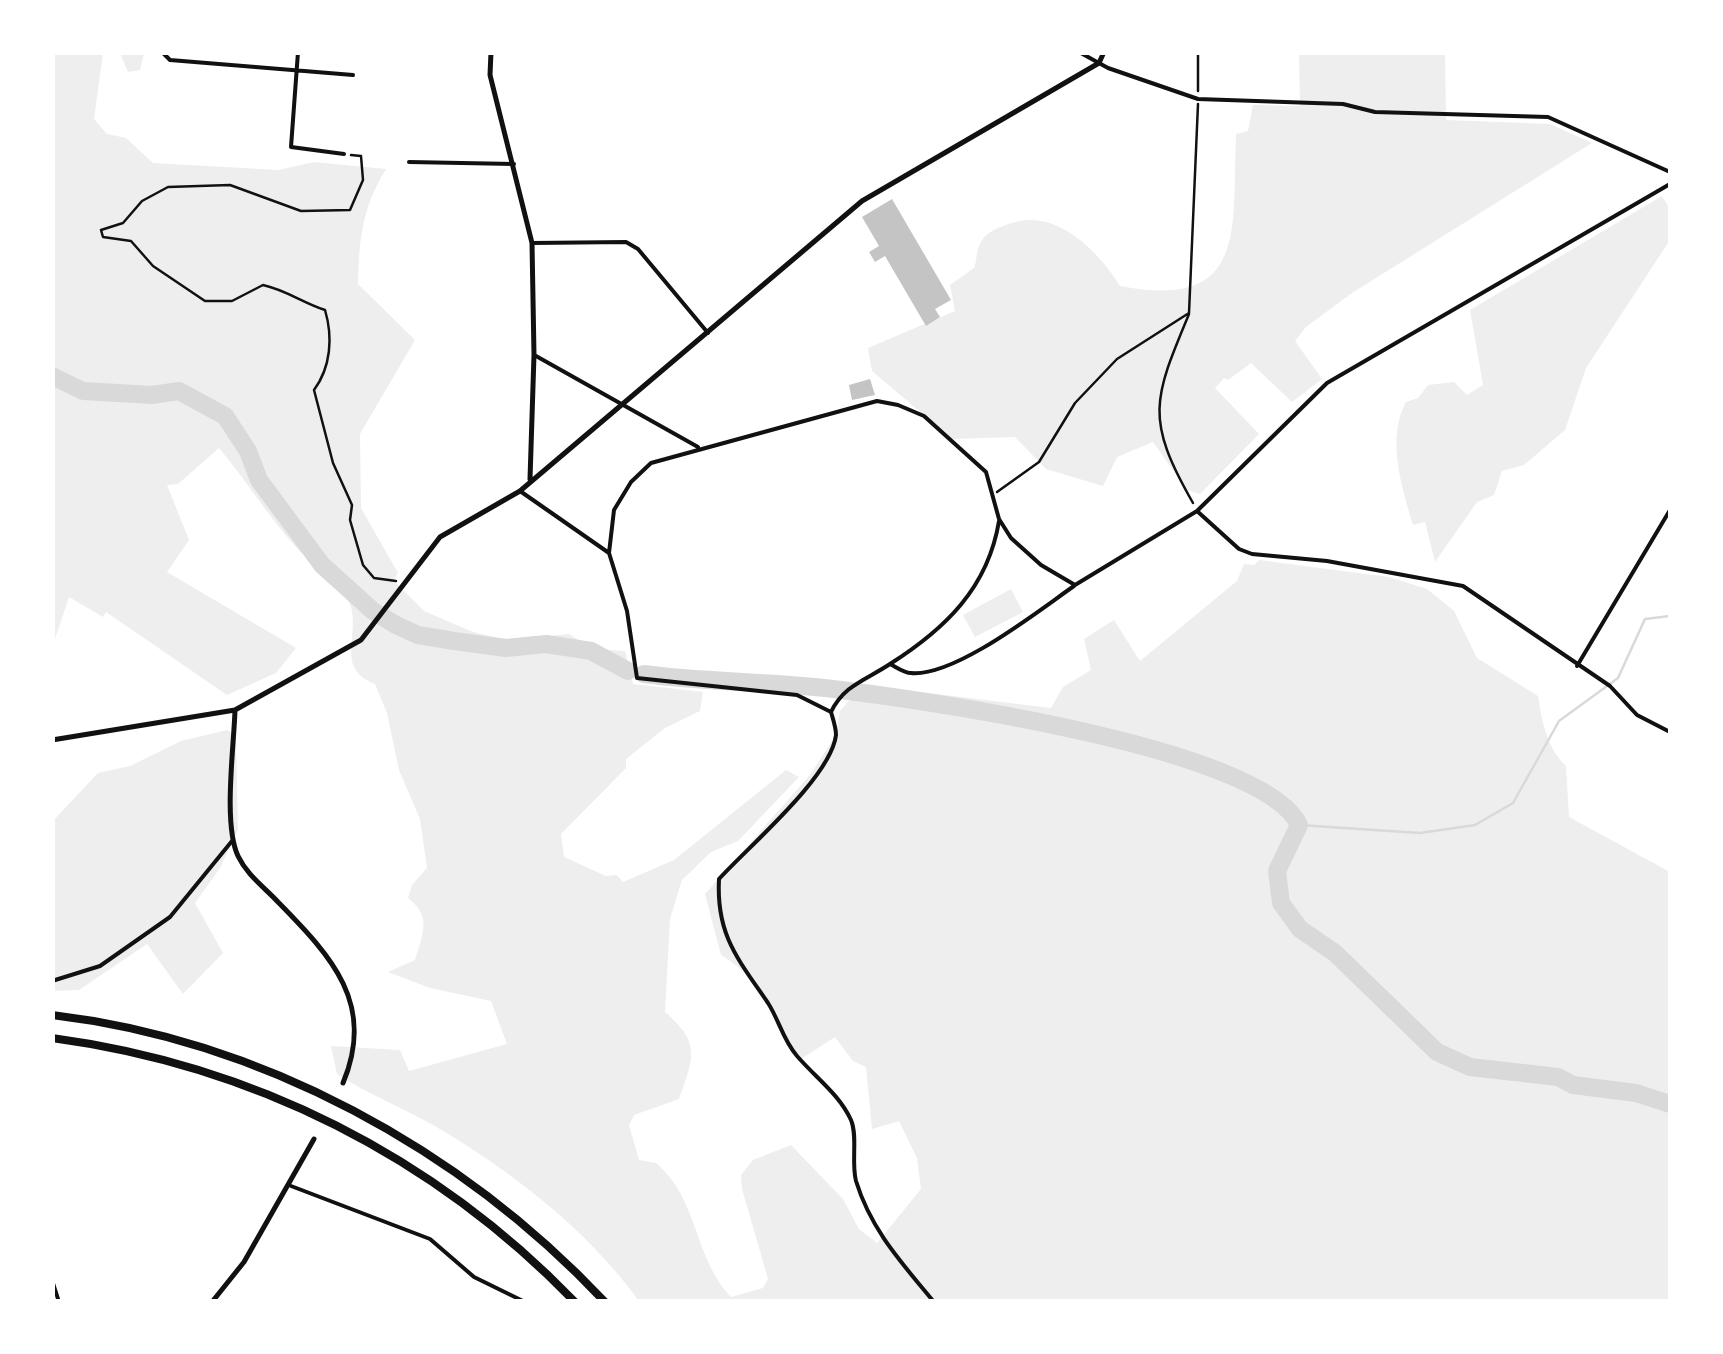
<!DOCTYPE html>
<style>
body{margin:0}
#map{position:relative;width:1723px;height:1354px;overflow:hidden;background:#fff;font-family:"Alegreya Sans",sans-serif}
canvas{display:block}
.frame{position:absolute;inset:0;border:55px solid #fff;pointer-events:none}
</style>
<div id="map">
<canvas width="1723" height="1354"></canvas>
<div class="frame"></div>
</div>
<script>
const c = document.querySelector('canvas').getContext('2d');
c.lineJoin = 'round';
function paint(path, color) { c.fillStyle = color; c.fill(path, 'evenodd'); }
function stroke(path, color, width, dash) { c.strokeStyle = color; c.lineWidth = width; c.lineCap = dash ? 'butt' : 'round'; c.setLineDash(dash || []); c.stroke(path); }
paint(new Path2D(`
 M52 53H103L94 119 107 134 126 138 153 163 279 170 314 162 386 169C362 208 359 239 358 284L415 340 360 434 361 508 398 573 393 580 424 611 473 632 507 640 569 634 594 649 625 651 633 684 703 692 700 711 665 728 626 759V768L561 834 564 857 606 876 617 875 623 882 674 860 786 770 799 777 738 841 711 852 682 880 670 919 665 1012C701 1043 694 1057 679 1099L634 1115 629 1125 639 1160 656 1163C699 1199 693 1257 731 1297L763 1288 768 1279 742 1189 741 1175 753 1160 791 1145 843 1199 859 1229 877 1243 921 1189 917 1158 899 1121 872 1129 866 1067 853 1061 835 1037 801 1059C774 1019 764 981 721 955L705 894 810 775 836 735 840 711 863 685 1051 708 1063 687 1091 670 1084 639 1114 620 1140 661 1237 581 1244 564 1254 565 1259 560 1389 577 1427 589 1454 611 1477 658 1538 696C1542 722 1547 748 1566 766L1569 817 1670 872V1301H639C587 1229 510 1170 433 1125 401 1107 368 1094 337 1074L331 1046 400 1050 409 1071 507 1044 491 1001 430 988 388 972 415 960C423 933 432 917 408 898L412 885 427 868 420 819 399 770 387 713 375 684C334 668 361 635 350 604 340 577 313 566 296 547 268 516 246 480 219 448L178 484 167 485 189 540 167 572 296 648 276 673 227 695 106 612 103 617 69 597 53 645Z
 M120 53H144L140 70 128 72Z
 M1299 53H1445L1446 120 1550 124 1592 143 1352 293 1306 327 1295 341 1322 379 1292 402 1251 363 1228 380 1224 378 1215 388 1259 434 1200 494 1187 490 1153 442 1117 457 1103 486 1046 469 1015 437 952 439 872 371 868 348 955 311 950 285 974 268C977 261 976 251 980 244 986 231 999 227 1012 223 1057 208 1099 252 1120 286 1249 311 1232 229 1236 134L1248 131 1253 105 1300 106Z
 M1662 196 1670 209V240L1586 368 1565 430 1524 465 1502 471 1494 495 1477 502 1435 562 1425 522 1413 525C1402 488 1386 438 1406 402L1418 398 1428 385 1454 382 1467 395 1483 385 1470 310Z
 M1011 589 1023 612 975 637 963 615Z
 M227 730 236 735 238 830 220 868 195 903 223 953 183 994 147 944 79 990 53 991V821L98 773 130 766 181 741Z`), '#eee');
stroke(new Path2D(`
 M1299 825 1420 833 1475 825 1513 803 1559 721 1618 678 1645 619 1670 616`), '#d9d9d9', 2.5);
stroke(new Path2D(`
 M52 376 83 391 152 395 179 391 225 416 248 451 259 480 322 565 373 611 396 625 418 635 454 641 506 648 546 644 591 651 628 671
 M644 674C710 683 776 681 841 690 927 701 1263 748 1299 825L1277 871 1281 903 1300 929 1335 953 1437 1052 1470 1067 1558 1077 1573 1085 1636 1093 1670 1104`), '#d9d9d9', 18);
paint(new Path2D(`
 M892 199 951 300 935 309 940 317 926 326 885 256 875 262 869 252 879 246 862 217Z
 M870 379 875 395 852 400 849 385Z`), '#c4c4c4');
stroke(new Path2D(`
 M1198 91V52
 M351 155 361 156 363 180 350 210 301 211 230 185 168 187 142 201 123 223 101 230 103 237 131 241 153 266 205 301H232L263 285C286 290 303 303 325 310 333 337 331 367 314 390L333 463 352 505 350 520 363 565 374 578 396 581
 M1189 314C1153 400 1145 419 1193 503
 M997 492 1039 462 1075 403 1117 359 1189 313 1198 104`), '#111', 2.5);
stroke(new Path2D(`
 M162 52 170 60 353 75
 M298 52 291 147 344 154
 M1079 52 1108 68 1198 99 1343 104 1375 112 1548 117 1670 172
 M409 162 514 164
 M532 243 626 242 638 249 708 333
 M536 356 698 447
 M520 491 609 553 627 611 637 678 797 695 831 712C833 719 836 727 836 735 831 777 749 846 719 879 716 935 738 959 768 1003 779 1020 783 1040 797 1056 816 1078 839 1094 851 1120 858 1137 851 1162 856 1181 871 1230 902 1263 934 1302
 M1197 511 1239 549 1252 554 1327 561 1463 586 1610 686 1637 715 1670 732
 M609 553 614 510 631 482 651 463 877 401 898 405 924 416 986 472 999 519 1011 538 1041 565 1075 585 1197 511 1327 383 1670 184
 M890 664C896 667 904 673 911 673 955 677 1038 611 1074 586
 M1577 666 1670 510
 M831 712C844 685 866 680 890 664 945 629 988 588 999 521
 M52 981 100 966 170 917 232 841
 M291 1186 430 1239 474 1277 525 1302
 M52 1280 59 1302`), '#111', 4);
stroke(new Path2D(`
 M491 52 490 75 532 243 534 355 530 479
 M235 710C234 747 223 824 238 856 247 875 264 887 278 902 332 957 376 1004 343 1083
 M52 740 235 710 361 640 440 537 520 491 862 201 1099 63 1104 52
 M212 1302 244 1262 314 1139`), '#111', 5);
stroke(new Path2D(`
 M52 1015C262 1040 461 1149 605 1302
 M52 1038C253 1065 434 1156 575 1302`), '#111', 8);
</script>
